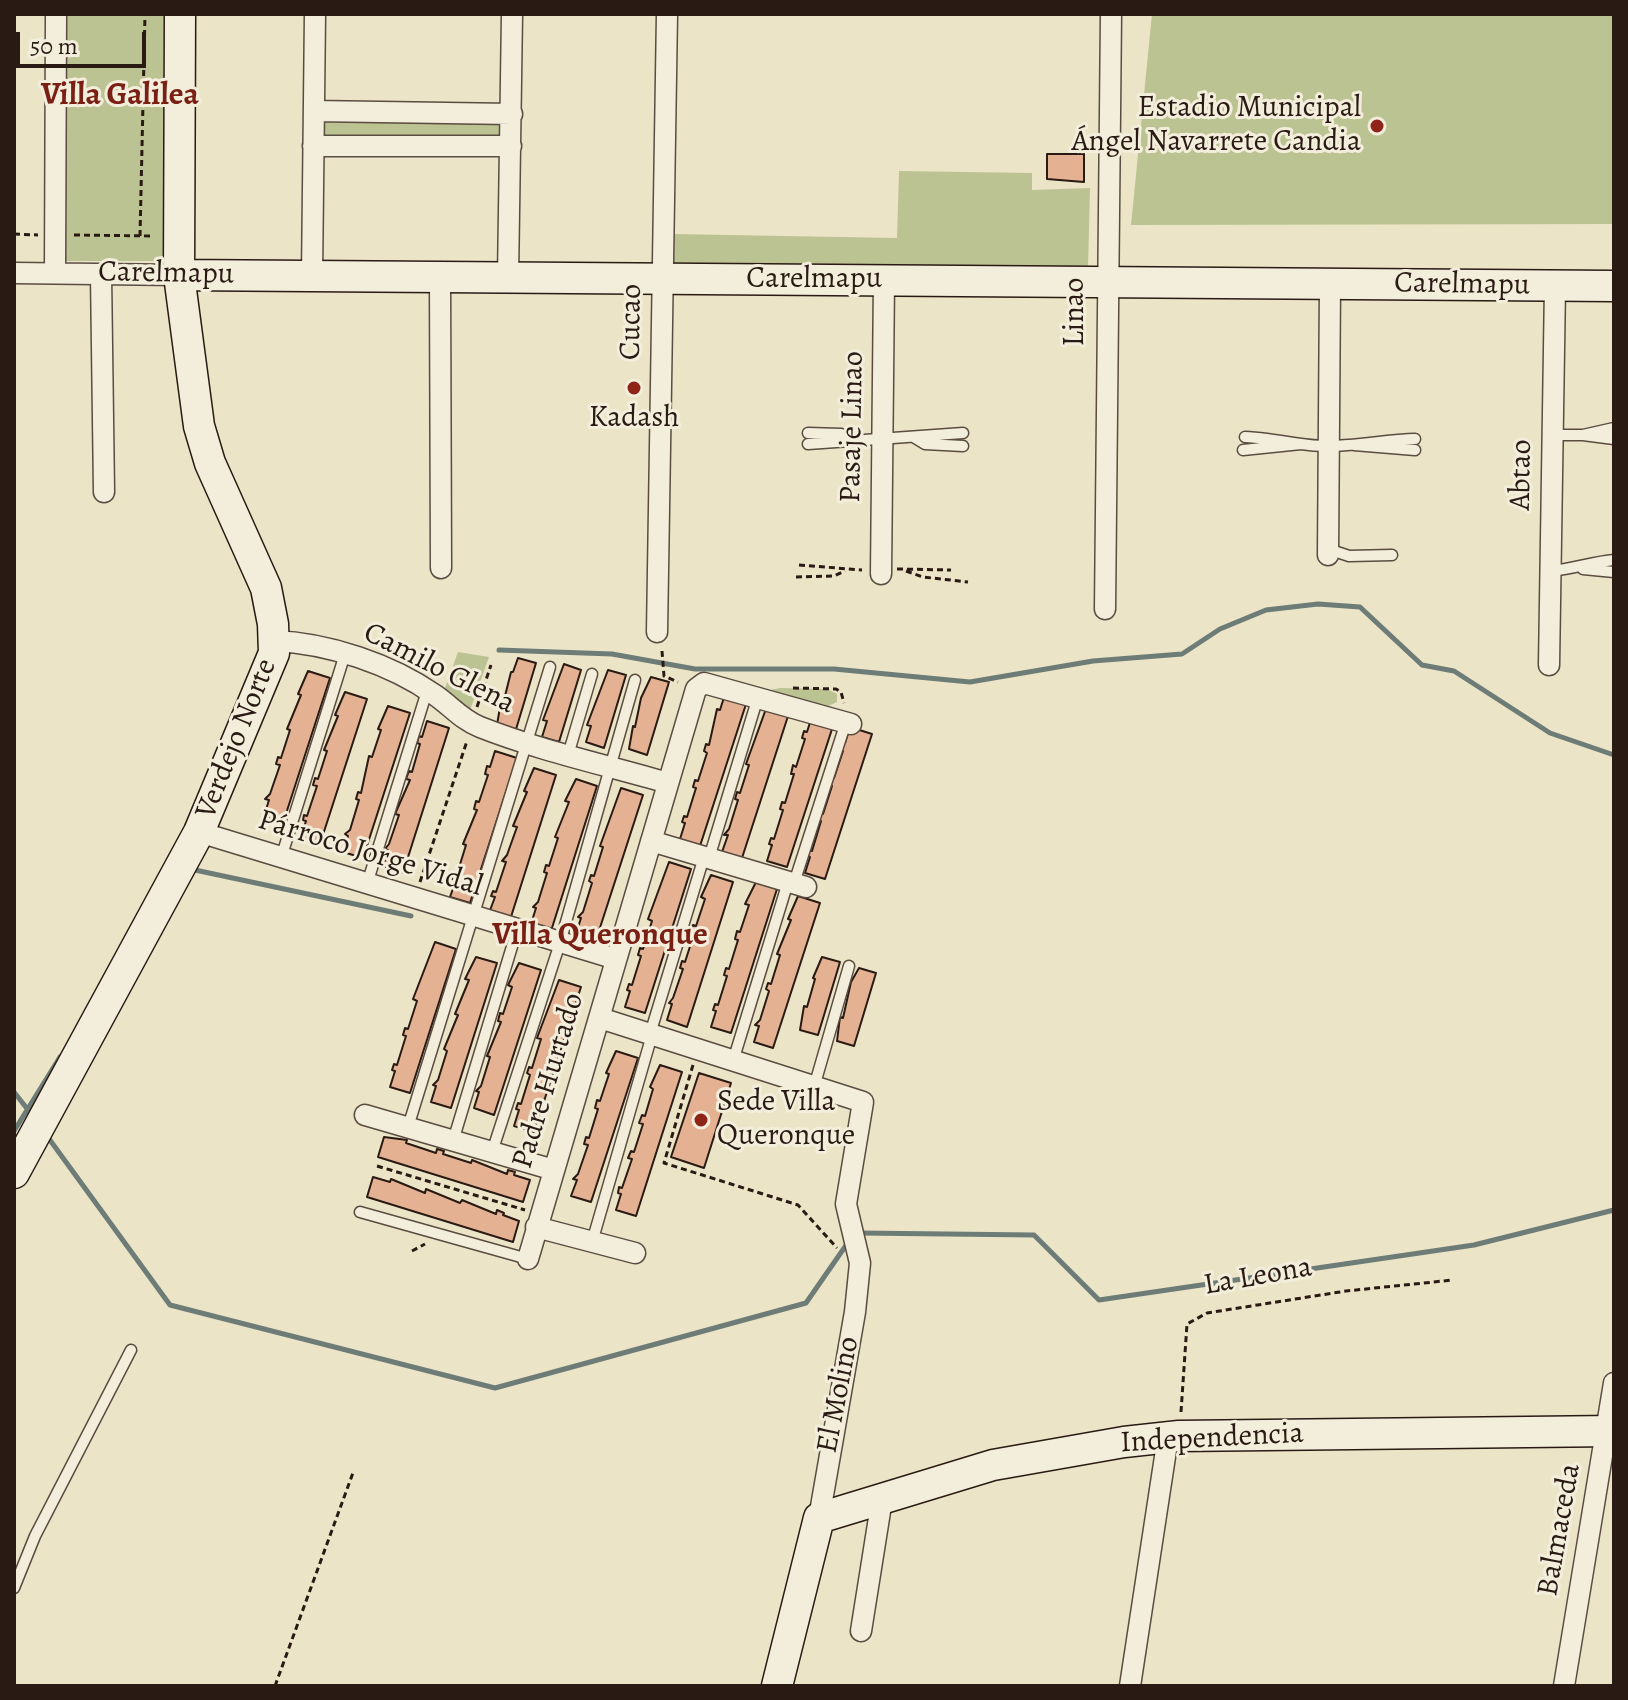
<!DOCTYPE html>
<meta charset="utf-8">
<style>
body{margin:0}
#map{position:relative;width:1628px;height:1700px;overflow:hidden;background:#ece4c7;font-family:Alegreya,serif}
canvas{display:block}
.frame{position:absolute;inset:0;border:16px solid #2a1a14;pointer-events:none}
.scale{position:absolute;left:16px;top:32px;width:130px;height:36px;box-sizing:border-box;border:4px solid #2a1a14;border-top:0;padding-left:10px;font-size:24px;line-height:28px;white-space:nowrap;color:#2a1a14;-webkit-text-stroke:6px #f3eddb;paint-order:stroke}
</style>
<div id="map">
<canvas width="1628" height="1700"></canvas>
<div class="frame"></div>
<div class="scale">50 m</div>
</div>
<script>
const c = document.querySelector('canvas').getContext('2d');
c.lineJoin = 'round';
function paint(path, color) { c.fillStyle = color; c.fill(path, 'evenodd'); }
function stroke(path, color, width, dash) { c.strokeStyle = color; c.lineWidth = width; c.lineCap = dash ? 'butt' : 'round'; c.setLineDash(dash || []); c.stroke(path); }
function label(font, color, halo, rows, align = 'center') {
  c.font = font + ' Alegreya,serif'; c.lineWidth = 6; c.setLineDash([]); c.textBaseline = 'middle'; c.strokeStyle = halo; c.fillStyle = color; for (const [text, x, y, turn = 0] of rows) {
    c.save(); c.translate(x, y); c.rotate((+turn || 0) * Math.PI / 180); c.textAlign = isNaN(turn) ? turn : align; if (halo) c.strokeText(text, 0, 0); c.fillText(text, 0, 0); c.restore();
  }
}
paint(new Path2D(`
 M61 14H166L168 261H60Z
 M1152 14H1614V224L1131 225Z
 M320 117 503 119 502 142 320 140Z
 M899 171 1032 173V190L1090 188 1088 270 672 267V234L897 238Z
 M458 652 489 657 469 713 444 691Z
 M780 688 827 689 837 694V702L824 708 755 693Z`), '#bcc392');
stroke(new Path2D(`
 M499 650 612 654 695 669H834L970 682 1093 661 1182 654 1220 629 1266 610 1318 604 1360 607 1422 665 1454 671 1550 733 1614 755
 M195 870 411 916
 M14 1092 32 1115
 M14 1131 60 1057
 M47 1136 170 1305 495 1388 806 1303 849 1241
 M859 1233 1034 1235 1099 1300 1474 1245 1614 1210`), '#6d7c76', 5);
const building = new Path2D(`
 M1047 154H1084V182L1047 179Z
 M518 658 536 663 514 736 496 731 500 707 502 708 511 672H513Z
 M564 664 581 670 559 742 542 737 547 721 543 720Z
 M608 670 626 675 604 748 586 742 591 726 587 725Z
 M308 671 330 678 283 823 264 816 269 800 265 799 270 794 280 765 276 764 278 757 281 758 290 730 287 729 301 695 298 694Z
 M651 677 669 682 647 755 629 749 633 726 635 727 641 698Z
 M345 692 367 699 320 844 301 837 306 821 303 820 304 815 307 816 317 786 313 785 315 778 318 779 327 751 324 750 338 716 335 715Z
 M725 694 747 701 700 846 680 839 685 823 682 822 684 816 687 817 696 788 693 787 695 780 698 781 707 753 704 751 706 744 709 745 717 709 720 710Z
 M388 706 410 713 363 858 343 852 348 836 345 834 350 830 359 800 356 799 358 792 361 793 369 756 372 757 381 730 378 729Z
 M767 706 789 713 742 858 722 852 728 835H724L729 829 738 800 735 799 737 792 740 793 749 765 746 764Z
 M812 716 834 723 787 867 767 861 772 845 769 844 771 838 774 839 783 810 780 809 782 802 785 803 794 774H791L793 765 796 767 805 739 802 738 804 731 807 732Z
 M427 721 449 728 403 873 383 866 388 850 385 849 389 844 399 815 395 814 410 780 406 779 409 771 412 772 420 744 417 743 419 736 422 737Z
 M850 727 872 734 825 879 805 873 810 857 807 855 809 850 812 851 821 821 818 820 820 814H823L832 786 829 785 831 777 834 778 843 751 840 750 842 742 845 743Z
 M495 751 517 758 470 903 450 897 456 880 452 879 454 873 457 874 466 845 463 844 477 810 474 809 476 801 479 802 488 775 485 774 487 766 490 767Z
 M534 768 556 775 510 920 489 913 495 897 491 896 493 891 496 892 506 862 502 861 507 855 517 827 513 826 527 792 524 791Z
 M576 779 597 786 551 931 531 924 536 908 533 907 538 902 547 873 544 872 546 865 549 866 558 838 555 837 569 802 565 801Z
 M621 788 643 795 596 940 576 934 581 918 578 917 583 912 592 883 589 881 591 875 594 876 603 847 600 846Z
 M669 862 691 869 645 1013 625 1007 630 991 627 990 629 984 632 985 641 956 638 955 640 948 643 949 652 921 648 919Z
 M711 875 733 882 687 1027 667 1020 672 1004 669 1003 673 998 683 969 680 968 682 961 685 962 694 934 690 933 693 925 696 926 705 899 701 897Z
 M756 882 777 889 731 1033 711 1027 716 1011 713 1010 715 1004 718 1005 727 976 724 975 726 968 729 969 738 940 735 939 737 931 740 932 749 905 745 904Z
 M798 896 820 903 773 1048 754 1042 759 1026 755 1025 760 1020 769 991 766 989 768 983 771 984 780 955 777 954 791 920 788 919Z
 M435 942 456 949 410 1093 390 1087 395 1071 392 1070 394 1064 397 1065 406 1036 403 1035 405 1028 408 1029 417 1001 413 999Z
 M476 957 497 963 451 1108 431 1102 436 1086 433 1085 438 1080 447 1051 444 1049 458 1015 455 1014 469 980 465 979Z
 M822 957 840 962 818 1035 800 1030 804 1006 807 1007 815 979 813 978Z
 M519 963 541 970 494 1115 474 1108 479 1092 476 1091 481 1086 490 1057 487 1056 501 1022 498 1021 500 1013 503 1014 512 987 508 985Z
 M859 968 876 973 854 1046 837 1041 840 1017 843 1018 851 982Z
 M559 980 581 987 534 1132 514 1126 519 1110 516 1109 518 1103 521 1104 530 1075 527 1073 529 1067 532 1068 541 1039 537 1038Z
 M616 1051 638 1058 591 1202 571 1196 577 1180 573 1179 578 1174 588 1145 584 1144 586 1137 589 1138 598 1109 595 1108 597 1100 600 1101 609 1074 606 1073Z
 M660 1065 682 1072 636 1216 616 1210 621 1194 618 1193 619 1187 622 1188 632 1159 628 1158 631 1151 634 1152 643 1124 639 1123 642 1115 645 1116 653 1089 650 1087Z
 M699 1073 731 1083 704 1168 671 1157Z
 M384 1137 407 1140 406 1143 436 1153 437 1149 444 1151 443 1154 471 1163 472 1160 507 1174 508 1170 515 1172 514 1175 530 1180 523 1202 378 1157Z
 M373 1177 390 1182 391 1179 425 1193 426 1189 460 1203 462 1200 496 1214 497 1210 504 1213 503 1215 519 1221 513 1242 367 1197Z`);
paint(building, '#e4b292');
stroke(building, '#2a1a14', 2);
const lane = new Path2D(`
 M808 433 841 434 849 439
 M1553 435H1583L1614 428
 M1583 435 1614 439
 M1245 437C1264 438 1282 441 1301 444 1338 450 1378 440 1415 439
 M915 438 925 444 963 446
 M808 444 963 433
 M1354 445 1415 450
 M1243 450 1301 444
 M1328 549 1349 556 1392 555
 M1583 569 1614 572
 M1550 571C1573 569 1592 562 1614 560
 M568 755 592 674
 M281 858 345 654
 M709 858 758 697
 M794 883 846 722
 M367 884 427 691
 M650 1034 704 857
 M733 1061 788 882
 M814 1087 849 966
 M408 1127 550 667
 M453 1141 517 930
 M492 1152 560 943 635 680
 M360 1212 528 1259
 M592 1242 652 1035
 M14 1588 35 1536 131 1350`);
const street = new Path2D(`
 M314 111 512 114
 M313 146H511
 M14 273 179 275
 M55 273 56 14
 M101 274 104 492
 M312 276 315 14
 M440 277 441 568
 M508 277 512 14
 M1328 555 1330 284
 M881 574 884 280
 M1105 609 1111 14
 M657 632 667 14
 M274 641C328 643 391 664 435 695 451 706 462 720 480 727 541 751 606 765 668 783
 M1549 665 1555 286
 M199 832 616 959
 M651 841 806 887
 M600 1018 863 1102 846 1204 860 1263 855 1312 819 1518
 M365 1115 554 1170
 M536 1227 635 1253
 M528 1259 696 689 704 683 851 724
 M861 1631 882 1499
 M1130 1686 1168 1437
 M1564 1686 1614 1383`);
const secondary = new Path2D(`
 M179 275 1614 286
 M14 1173 199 832 274 653 273 624 266 588 210 463 199 426 179 275 180 14
 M777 1686 819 1518 993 1465 1124 1442 1179 1436 1614 1431`);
stroke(lane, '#5a4c41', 13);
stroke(street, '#5a4c41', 23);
stroke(secondary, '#2a1a14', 33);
stroke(new Path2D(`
 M14 234 38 235
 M74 235 154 236
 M140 236 145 14
 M799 565 862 570
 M897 569 951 570
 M906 571 923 577 968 582
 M796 577 834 576 845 571
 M662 651 664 676 678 682
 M793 688 836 689 841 692 844 703
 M477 707 491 665
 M420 882 467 741
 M693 1065 664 1163 798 1205 837 1248
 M377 1166 525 1210
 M412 1251 425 1244
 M1181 1412 1187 1324 1207 1313 1346 1291 1453 1280
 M275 1686 354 1470`), '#2a1a14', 3, [6, 4]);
stroke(lane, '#f3eddb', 10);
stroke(street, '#f3eddb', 20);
stroke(secondary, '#f3eddb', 30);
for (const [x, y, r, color] of [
 [1377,126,8,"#8f2418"],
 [634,388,8,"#8f2418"],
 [701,1120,8,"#8f2418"]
]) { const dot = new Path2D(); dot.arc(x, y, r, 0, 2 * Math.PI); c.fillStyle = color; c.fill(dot); stroke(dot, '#f3eddb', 3); }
label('30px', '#2a1a14', '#f3eddb', [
 ["Estadio Municipal",1361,109],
 ["Ángel Navarrete Candia",1361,143],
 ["Kadash",634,419,"center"],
 ["Sede Villa",717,1103,"left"],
 ["Queronque",717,1137,"left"]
], 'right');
label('30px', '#2a1a14', '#f3eddb', [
 ["Carelmapu",166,274,1],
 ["Carelmapu",814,280],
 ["Carelmapu",1462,285,1],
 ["Linao",1076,312,-90],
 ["Cucao",632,322,-89],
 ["Pasaje Linao",853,427,-89],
 ["Abtao",1522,475,-89],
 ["Camilo Glena",439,669,27],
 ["Verdejo Norte",237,739,-68],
 ["Párroco Jorge Vidal",370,854,17],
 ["Padre Hurtado",549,1081,-73],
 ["La Leona",1258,1277,-10],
 ["El Molino",839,1395,-79],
 ["Independencia",1212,1439,-3],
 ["Balmaceda",1560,1530,-80]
]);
label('bold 32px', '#7a1f14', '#f3eddb', [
 ["Villa Galilea",120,96],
 ["Villa Queronque",600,936]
]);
</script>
